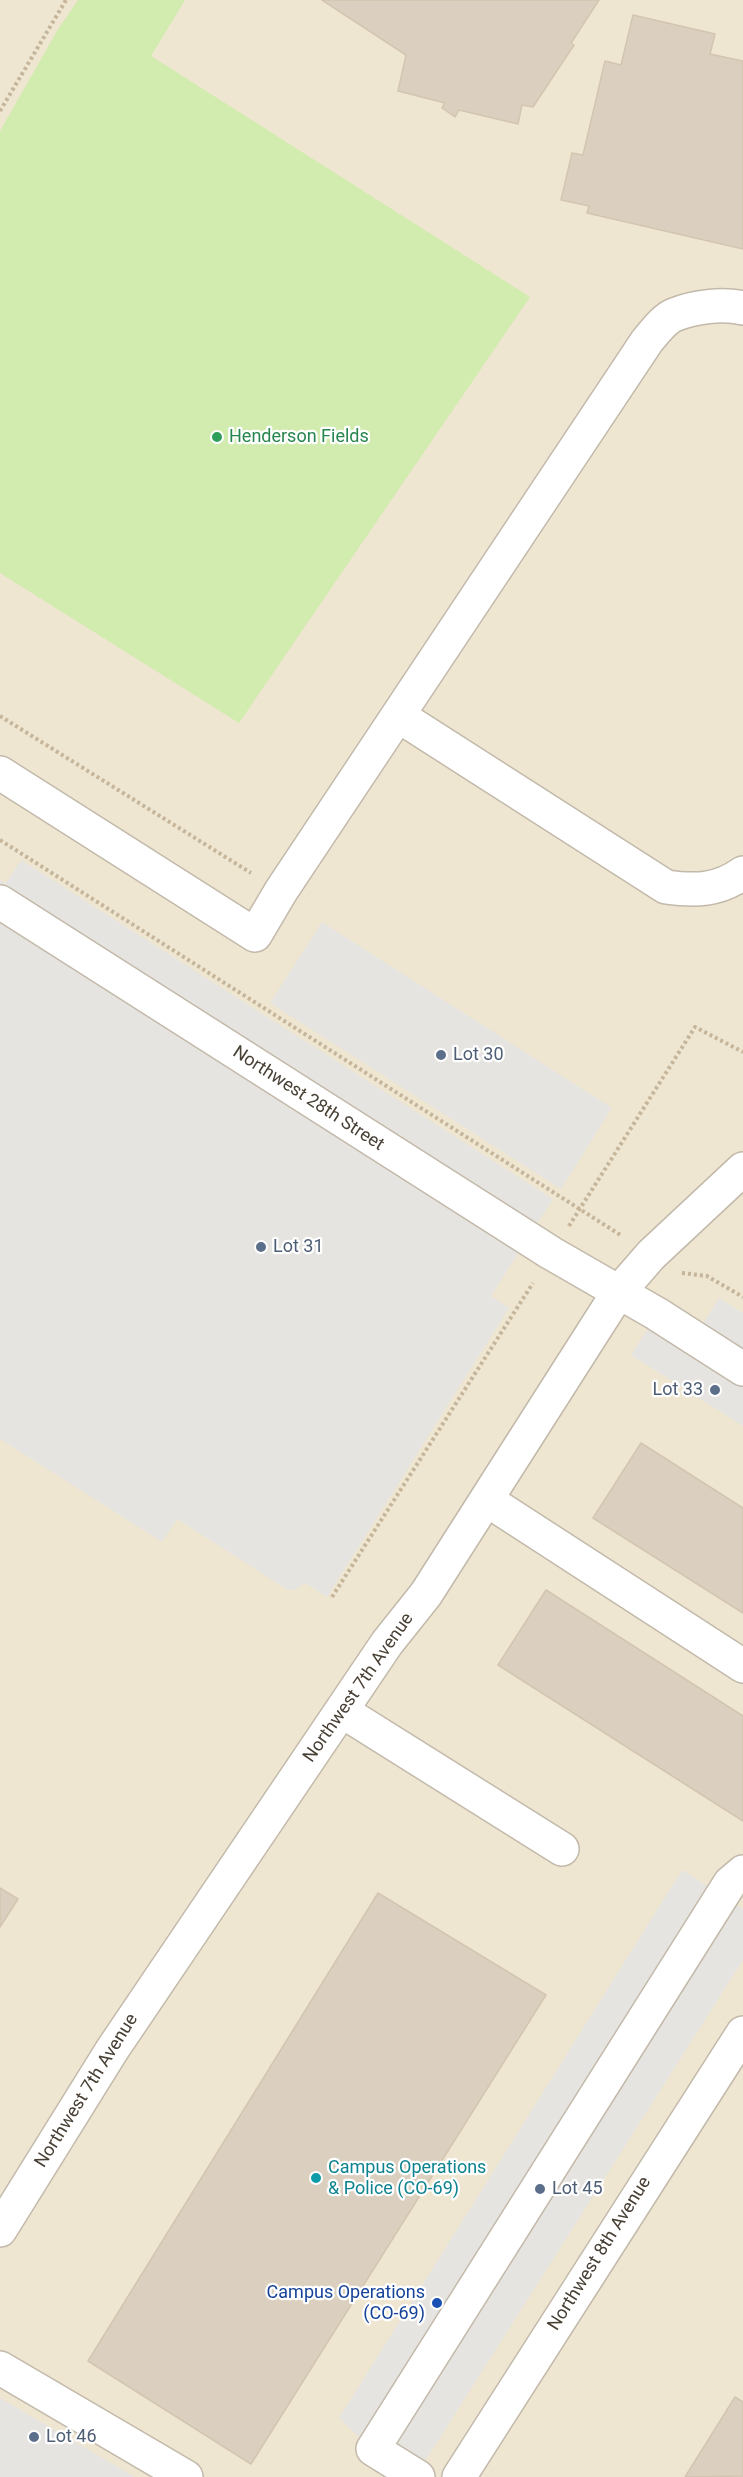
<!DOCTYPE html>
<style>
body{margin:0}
canvas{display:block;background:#f5f1e8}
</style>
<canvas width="743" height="2477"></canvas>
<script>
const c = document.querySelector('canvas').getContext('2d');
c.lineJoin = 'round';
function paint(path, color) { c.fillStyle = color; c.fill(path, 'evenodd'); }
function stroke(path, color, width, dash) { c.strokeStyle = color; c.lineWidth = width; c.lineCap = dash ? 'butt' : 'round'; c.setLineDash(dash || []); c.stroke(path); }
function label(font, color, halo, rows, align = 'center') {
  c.font = font + ' Roboto,sans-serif'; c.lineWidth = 4.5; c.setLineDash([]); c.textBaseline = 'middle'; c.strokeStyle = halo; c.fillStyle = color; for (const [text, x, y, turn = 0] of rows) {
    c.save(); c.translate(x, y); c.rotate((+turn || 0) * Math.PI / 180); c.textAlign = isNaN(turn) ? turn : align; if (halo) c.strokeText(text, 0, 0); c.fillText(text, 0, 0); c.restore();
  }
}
paint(new Path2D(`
 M0 0H743V2477H0Z`), '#efe6d1');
paint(new Path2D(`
 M78 0H185L151 56 530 297 239 723 0 573V131L57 31Z`), '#d1ecae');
paint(new Path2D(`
 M21 860 553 1199 491 1296 509 1308 327 1597 305 1583 295 1590H288L177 1519 162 1542 0 1439V880L6 883Z
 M322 922 612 1108 561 1189 270 1003Z
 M719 1298 743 1313V1426L631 1355 657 1314 694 1338Z
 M682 1870 743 1909V1960L415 2477H386L370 2466 359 2437 339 2418Z
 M0 2398 135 2477H0Z`), '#e6e4e0');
const building = new Path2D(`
 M322 0H599L571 43 574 45 533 107 522 105 518 124 459 110 455 117 442 108 445 103 398 91 406 55Z
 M633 15 715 34 710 54 743 61V249L587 213 589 206 561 200 572 153 583 155 605 61 621 65Z
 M641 1443 743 1508V1613L593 1518Z
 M546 1590 743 1716V1821L498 1665Z
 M0 1888 18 1899 0 1927Z
 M378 1893 546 1995 251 2464 88 2361Z
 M735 2397 743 2402V2476L685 2477Z`);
paint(building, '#dbd0bf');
stroke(building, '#d3c5af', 1.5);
const minor = new Path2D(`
 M399 716 666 887C695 891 718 891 743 873
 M0 773 255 935 281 891 647 341C654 333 664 319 674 315 693 307 723 303 743 308
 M0 902 551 1253 657 1314 743 1369
 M487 1500 743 1666
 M342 1711 562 1849
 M0 2230 112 2050 387 1643 426 1594 618 1293 651 1255 743 1169
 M0 2368 186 2477
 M418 2477 373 2449 730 1883 743 1872
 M459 2477 743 2033`);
stroke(minor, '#c2b9aa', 36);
stroke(new Path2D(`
 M0 111 66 0
 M0 716 251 873
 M0 840 622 1236
 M569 1226 695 1027 743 1052
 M682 1273 707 1276 743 1297
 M332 1597 533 1283`), '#c5b59a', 4, [3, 3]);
stroke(minor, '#fff', 33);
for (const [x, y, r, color] of [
 [217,437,6,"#2e9e5b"],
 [441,1055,6,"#5c6f8a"],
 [261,1247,6,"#5c6f8a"],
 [715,1390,6,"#5c6f8a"],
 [316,2178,6,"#0f9aa8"],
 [540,2189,6,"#5c6f8a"],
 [437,2303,6,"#1a4fb4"],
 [34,2437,6,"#5c6f8a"]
]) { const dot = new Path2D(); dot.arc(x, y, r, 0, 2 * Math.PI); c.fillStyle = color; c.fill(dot); stroke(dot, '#fff', 2); }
label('18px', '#27864d', '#fff', [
 ["Henderson Fields",229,437]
], 'left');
label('18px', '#4e5e75', '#fff', [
 ["Lot 30",453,1055],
 ["Lot 31",273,1247],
 ["Lot 33",703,1390,"right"],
 ["Lot 45",552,2189],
 ["Lot 46",46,2437]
], 'left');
label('18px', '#494136', '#fff', [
 ["Northwest 28th Street",308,1099,33],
 ["Northwest 7th Avenue",359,1688,-55],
 ["Northwest 7th Avenue",87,2091,-58],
 ["Northwest 8th Avenue",600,2254,-58]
]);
label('18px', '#0d838f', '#fff', [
 ["Campus Operations",328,2168],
 ["& Police (CO-69)",328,2189]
], 'left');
label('18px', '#164399', '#fff', [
 ["Campus Operations",425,2293],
 ["(CO-69)",425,2314]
], 'right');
</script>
